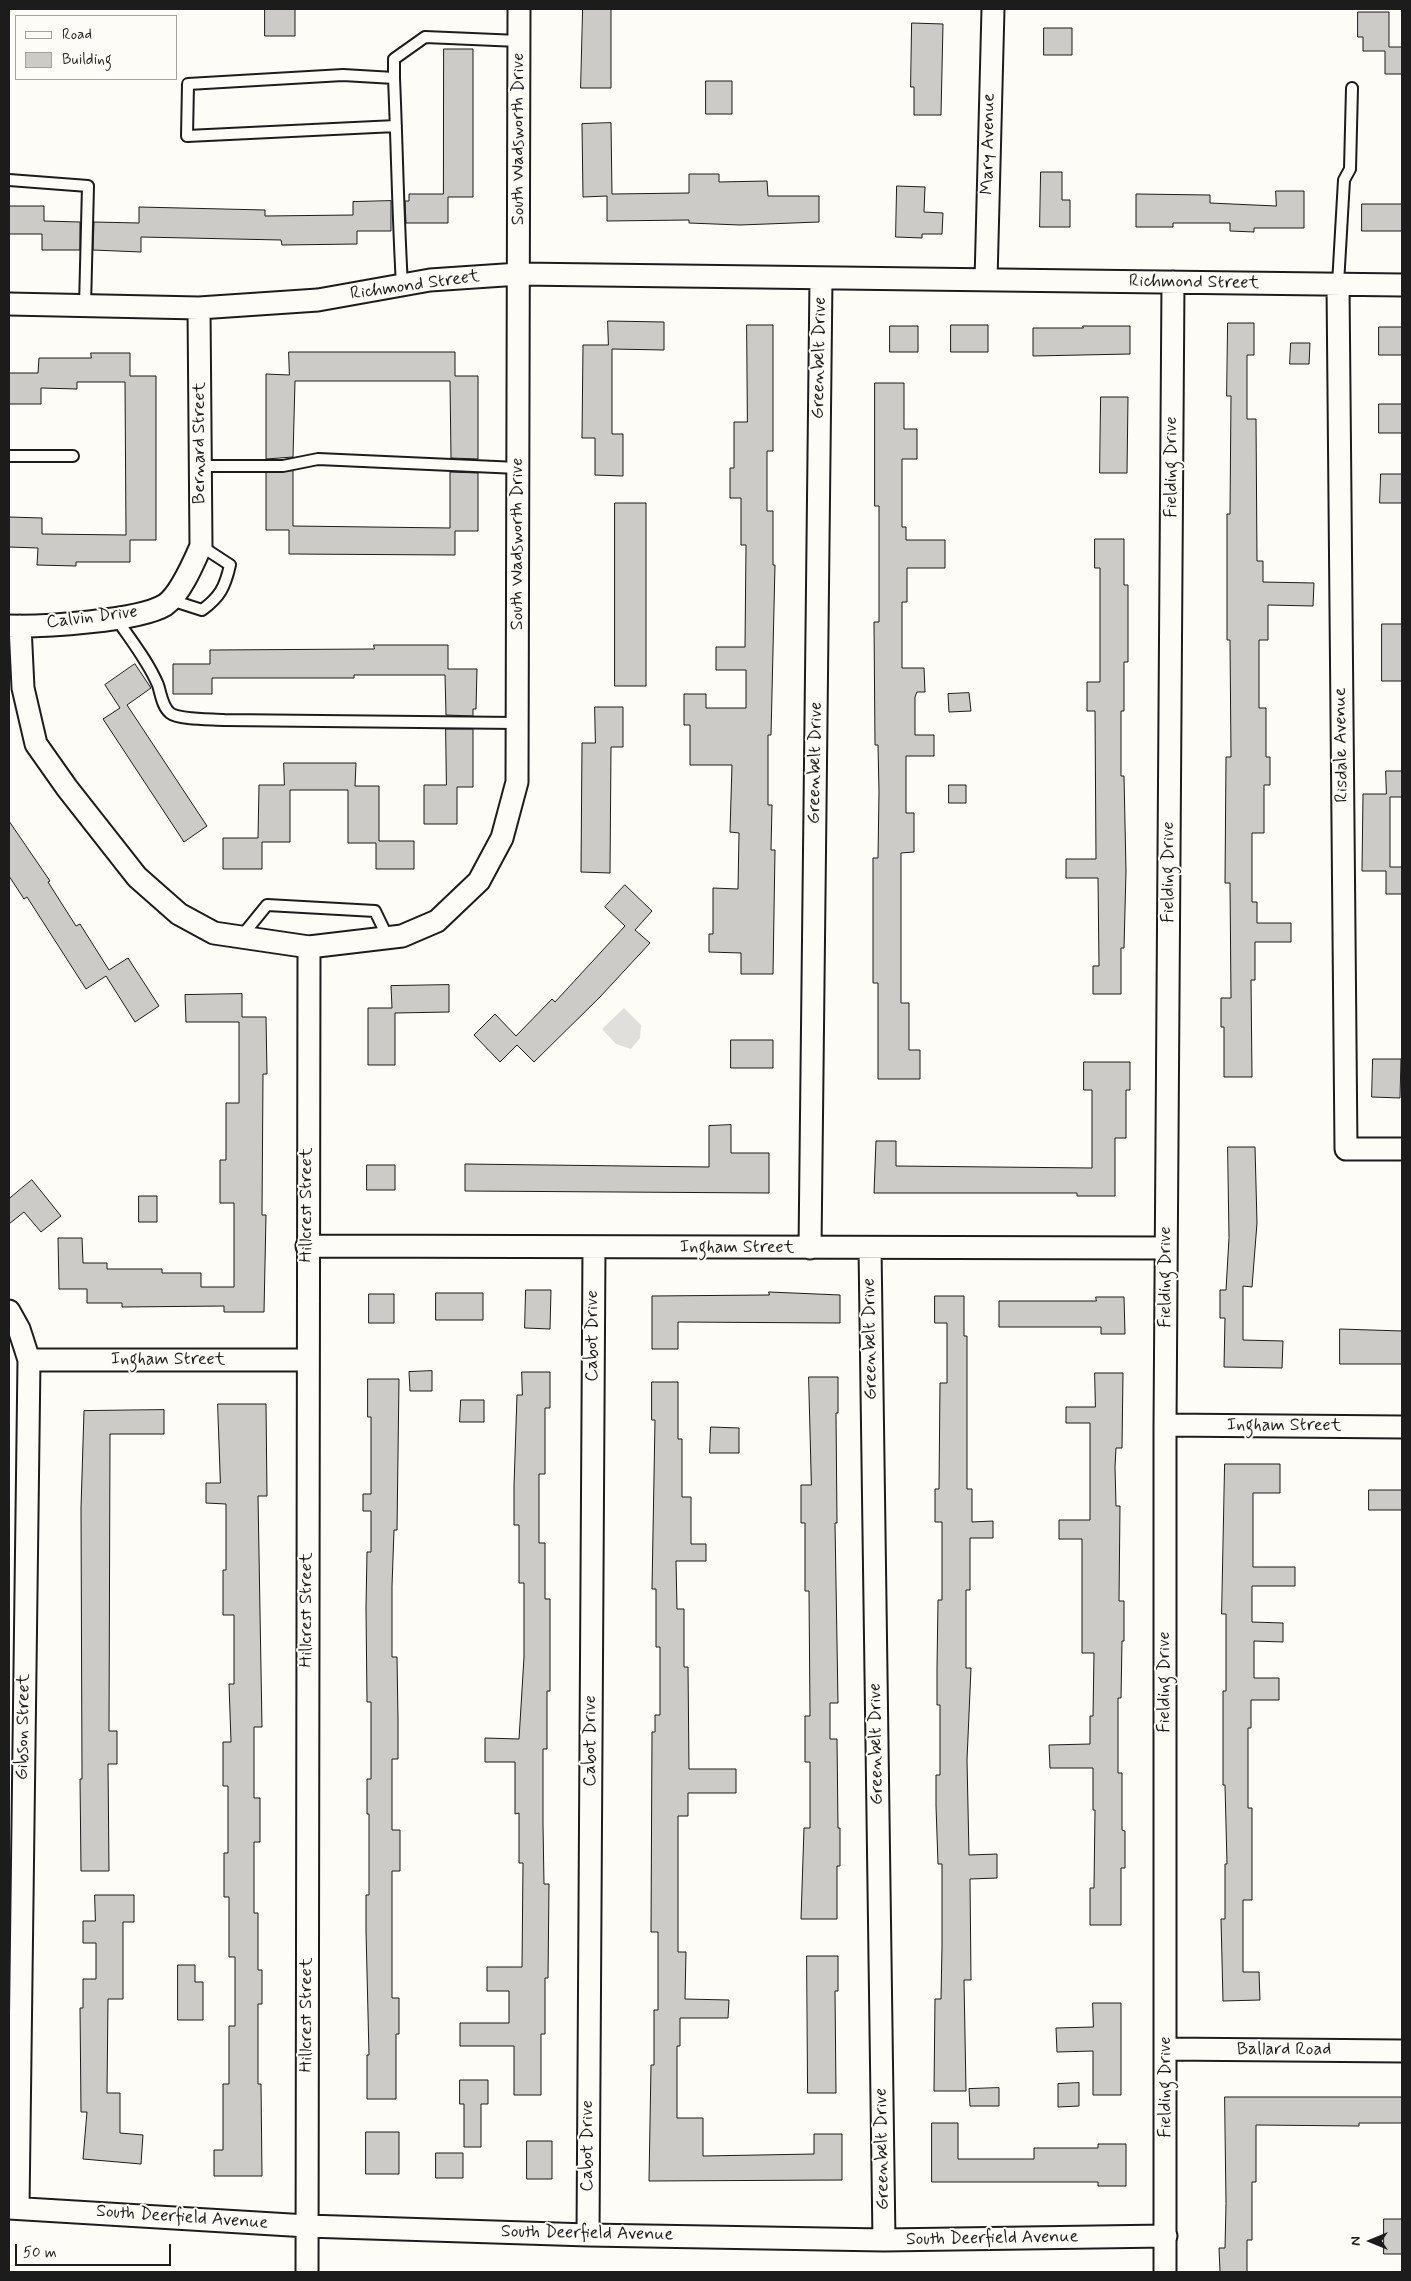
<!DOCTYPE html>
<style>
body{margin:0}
#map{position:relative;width:1411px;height:2281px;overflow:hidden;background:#fdfcf7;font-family:Mynerve,sans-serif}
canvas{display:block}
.frame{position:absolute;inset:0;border:10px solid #1c1c1c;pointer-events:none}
.legend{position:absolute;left:15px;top:15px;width:162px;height:65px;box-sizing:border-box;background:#fdfcf7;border:1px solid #a3a29f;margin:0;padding:6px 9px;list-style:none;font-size:15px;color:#1c1c1c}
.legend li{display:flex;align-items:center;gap:10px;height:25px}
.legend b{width:25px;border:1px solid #a3a29f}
.north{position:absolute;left:1346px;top:2216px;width:50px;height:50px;-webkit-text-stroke:4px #fdfcf7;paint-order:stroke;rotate:270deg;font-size:14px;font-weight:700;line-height:20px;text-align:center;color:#1c1c1c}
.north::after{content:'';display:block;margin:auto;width:18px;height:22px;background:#1c1c1c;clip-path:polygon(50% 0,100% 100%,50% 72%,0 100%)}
.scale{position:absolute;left:15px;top:2244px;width:156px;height:22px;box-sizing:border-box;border:2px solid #1c1c1c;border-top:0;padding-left:6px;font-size:15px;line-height:18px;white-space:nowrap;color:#1c1c1c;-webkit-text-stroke:4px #fdfcf7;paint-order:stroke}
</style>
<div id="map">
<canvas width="1411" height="2281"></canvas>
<div class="frame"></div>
<ul class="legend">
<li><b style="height:6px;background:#fdfcf7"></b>Road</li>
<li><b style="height:14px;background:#cccbc8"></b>Building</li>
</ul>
<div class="north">N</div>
<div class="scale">50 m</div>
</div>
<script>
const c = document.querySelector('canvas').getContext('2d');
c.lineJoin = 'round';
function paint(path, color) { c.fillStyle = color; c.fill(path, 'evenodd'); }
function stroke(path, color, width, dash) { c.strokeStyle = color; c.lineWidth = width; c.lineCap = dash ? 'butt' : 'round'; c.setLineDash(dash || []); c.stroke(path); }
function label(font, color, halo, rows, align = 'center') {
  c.font = font + ' Mynerve,sans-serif'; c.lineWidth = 4; c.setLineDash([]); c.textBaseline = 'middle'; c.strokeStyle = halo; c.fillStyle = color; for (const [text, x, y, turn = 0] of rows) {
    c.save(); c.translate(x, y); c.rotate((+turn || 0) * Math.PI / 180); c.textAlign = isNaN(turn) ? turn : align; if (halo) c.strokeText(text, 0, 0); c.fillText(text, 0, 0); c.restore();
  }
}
paint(new Path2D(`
 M624 1008 641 1025 640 1038 631 1049 616 1044 602 1029Z`), '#e0dfdb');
const building = new Path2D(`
 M265 9H295V36H265Z
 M583 9H611V88H581Z
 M1358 12H1389V47H1402V74H1385V51H1363V37H1358Z
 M912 23 943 24 941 115H914V87H911Z
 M1044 28H1072V55H1044Z
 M444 49H473V197H448V223H406L405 201H409V194H443Z
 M706 81H732V114H706Z
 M611 123 612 194 689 193V174H719V182L767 181 768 196H819V222L740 225 689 223V220L607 221V196L583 197 582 124Z
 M1041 172H1062V200H1070V227H1040Z
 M897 186 925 187 924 212 943 213 942 234H922V238L896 237Z
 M1276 191H1304V228H1254V232L1230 231V223H1173V227H1136V194L1210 195V203L1276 206Z
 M391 201V231H357V244L282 245 281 240 141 237V252L93 250 94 222 139 223V207L265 210V216L353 215V202Z
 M1362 204H1402V231H1362Z
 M9 206H44V221L80 222V250H42V234H9Z
 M608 321 664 322V350L612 349V434H623V476L595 475V438H582L583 345H608Z
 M1228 323H1254V355H1247V419H1256L1257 561H1263V582L1314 583 1313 606 1268 605V640H1259V708H1266V757H1270V785H1264V833H1252V902H1257V923H1291V942H1255V980H1251L1252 1077H1224V1027H1221V998H1231L1230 883H1225L1226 757H1231L1230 640H1227V514H1230L1231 396H1227Z
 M747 325H773V451H767V511H773V565H775L771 735H768V805H772L771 850H775L773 974H741V953L709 952V934H713V888L738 889 739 833 730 832 732 765H690V725H684V694H706V708H746V670H716V647H745L746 545H741V498H730V468H734V422H747Z
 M951 325H988V352H951Z
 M890 326H918V352H890Z
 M1083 326H1130V354L1033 356V328H1083Z
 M1379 327H1402V355H1379Z
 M1291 343H1310L1309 364H1290Z
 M289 352H455V376H478V459L451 458 450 381H295L293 457 266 459V374L289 375Z
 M91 353H130V376H156V540H130V562H76V566L37 565 38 548 9 547V517L42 518V534L126 535 125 382H77V389L41 388V404H9V373H38L39 358H91Z
 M875 383H904V429H917V459H902V527H906V540H945V568H907V602H902V668H924L925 692H917L915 697V735H934V756H906V813H914V852L901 853V1003H909V1050H920V1079H878V983H873V858H878L879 792 878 745H875L874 622H879V506H875Z
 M1101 397H1128L1127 473H1100Z
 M1379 404H1402V433H1379Z
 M293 471V526L450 528V472L478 473V531H455V555L289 554V530H266V473Z
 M1381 474H1402V503H1380Z
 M615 503H646V686H615Z
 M1095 539H1124V585H1128V662H1124V711H1121V776H1124L1126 871 1124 948H1121V994H1093V966H1099L1098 878H1066V859H1096L1095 711H1087V682H1100V568H1095Z
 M1382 624H1402V681H1382Z
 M374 645H448V669H477L476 709H473V716L446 715 445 675H354V678H212V694H173V664H210V650L374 649Z
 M135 664 151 688 127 705 207 826 184 842 103 719 120 708 105 685Z
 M969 693 971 711 949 712 948 694Z
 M595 707H623V747H611L610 873 581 872 582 743H595Z
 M446 729H473V787H457V824H424V785H446Z
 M284 763H356L355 786H379V841H414V869H376V843H348V790H290V842H262V869H223V838H258L259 785H284Z
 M1386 771H1402V797H1390V867H1402V894H1386V871H1362L1363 794H1386Z
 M949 785H966V803H949Z
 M9 821 50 881 48 882 76 926 80 924 109 970 128 958 159 1006 135 1022 106 976 86 989 27 897 24 899 9 876Z
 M625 885 652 911 635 930 650 943 600 997 534 1062 517 1045 500 1062 474 1035 495 1014 516 1036 552 999 555 1002 625 926 605 907Z
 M449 985V1012L395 1013V1065H368V1008H392L391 986Z
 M242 994V1017H266L267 1074H263L262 1215H266L264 1312H224V1306L122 1307V1303H87V1289H59L58 1238H82L83 1263H107V1269H162V1273H201V1287H234V1203H220V1160H226V1103H239V1022H186L185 995Z
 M731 1040H773V1068H731Z
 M1373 1059H1401L1400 1098 1372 1097Z
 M1084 1062H1130V1090H1126V1138H1115V1196H1077V1193H874L876 1141H896V1166L1092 1168V1090H1084Z
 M731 1125V1153H769V1193L465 1191V1164L709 1167V1126Z
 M1228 1147H1255L1257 1223 1252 1287 1243 1286V1340L1283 1341 1282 1368 1224 1367 1225 1318H1220V1290H1226L1229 1238Z
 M367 1165H395V1190H367Z
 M32 1180 61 1216 41 1232 24 1212 9 1224V1199Z
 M139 1196H157V1222H139Z
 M526 1290H551L550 1329 525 1328Z
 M769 1292 840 1295V1323L678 1322V1349H652V1296L769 1295Z
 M436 1293H483V1320H436Z
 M369 1294H394V1323H369Z
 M935 1296H964V1336H967V1489H972V1522L993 1521V1538H970V1590H966V1668H971L967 1760 969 1855 997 1854V1878L970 1879 971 1980H964L966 2091H934L935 1999H941L942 1946V1864H938L936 1806V1775H940V1705H937V1668L938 1600H942V1522H935V1489H939L940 1383H947V1323H935Z
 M1096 1297H1124L1125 1334H1101V1327H999V1301H1096Z
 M1340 1329 1402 1331V1364H1340Z
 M432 1371V1391H410L409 1372Z
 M522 1372H550V1408H545V1474H539V1543H545V1599H550V1691H547V1749H543V1825L544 1884H549L548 1978H545V2034H541V2095H514V2046H460V2023H509V1991H487V1967H522L523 1863H519V1813L515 1814V1762H485V1738L519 1739 524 1657V1583H519V1525H514V1486L517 1395H522Z
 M1095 1373H1123L1122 1448H1116L1115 1467 1116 1506H1120L1119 1601H1124V1641H1122L1121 1698H1118V1773H1122V1830L1125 1831V1868H1121V1925H1090V1888H1094L1095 1810H1093V1768H1050L1049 1745 1090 1744V1716H1093L1094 1653H1082V1539H1059V1520H1090V1423H1066V1407H1095Z
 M809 1377H838V1413H836L837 1523H835L838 1703H830V1739H837L838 1828H840V1866H837V1919H801L804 1828H810V1762H805V1716H810L809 1591H805V1523H801V1485H811Z
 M368 1379H399L397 1530H394L392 1586V1657H397L398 1719V1759H392V1830H400V1871H392V1998H399V2034H396V2099H367V2055H369L366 1931V1895H369V1814H367V1779H371V1702H367L366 1608 367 1552H371V1511H363V1494H371V1417H368Z
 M652 1382H678V1439H682V1497H691V1544H706V1561H676L677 1609H684V1667H688L689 1769H736V1793H688V1816H678V1952H686L685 1999 729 2000 728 2018H680V2046H677V2118H703V2156L814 2154V2134H842V2180L649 2181 651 2065H654V2010H658V1932H651L652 1732H655V1715H660V1647H656V1589H652L655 1420H652Z
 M461 1400H484V1422H460Z
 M218 1404H266L267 1496H258L262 1727H254V1798H260V1842H254V1913H258V1970H262V2004H258V2084H261L262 2176H214V2150H223V2084H229V2026H235V1957H229V1897H224V1853H228V1786H223V1742H231L229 1684H234V1615H223V1570H226V1504L206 1503V1483H220Z
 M164 1410V1434H110L109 1731H117V1764H108L109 1871H81L80 1779H82L81 1508 84 1411Z
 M711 1427 739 1428V1453H710Z
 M1225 1464H1280V1493H1253V1567H1295V1586H1252V1622L1283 1623V1642L1254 1641V1678H1279V1700H1251V1728H1248V1808H1252V1900H1243V1972H1259L1260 2000 1223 2001 1221 1919H1225V1864H1227L1225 1785H1223V1691H1226V1614H1222Z
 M1369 1490H1402V1510H1369Z
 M95 1895H134V1922H123V1999H108L107 2093H120V2133L143 2135 141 2164 83 2159 87 2112H81L80 2008H83V1979H96V1943H83V1921H95Z
 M807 1956H838V1991H835L836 2093H808Z
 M178 1965H195V1982H203V2020H178Z
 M1093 2003H1121V2095H1093V2051L1057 2052 1056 2028 1093 2027Z
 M460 2080H488V2104H481V2147H464V2104H460Z
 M1079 2083V2106L1058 2107V2084Z
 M999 2088V2106H970L969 2089Z
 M1225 2097H1402V2123H1359V2126L1256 2125V2182H1252V2240H1247V2272H1220L1219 2248H1225L1226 2204Z
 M932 2123H958V2159H1034V2148H1098V2144H1126V2186H1098V2182H932Z
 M366 2132H399V2174H366Z
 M527 2141H552V2179H527Z
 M436 2153H463V2178H436Z
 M1384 2219H1402V2254H1384Z`);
paint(building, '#cccbc8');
stroke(building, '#1c1c1c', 1);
const service = new Path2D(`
 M394 78V59L425 37 519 41
 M396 126 187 136 188 84 343 75 394 78C397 147 398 216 402 285
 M9 180 88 186 85 306
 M1338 284 1344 180 1350 169 1352 88
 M9 456H73
 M200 466H283L318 459 518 468
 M171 600 202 610C220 597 225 587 230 565L201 546
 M116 618C130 639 148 661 158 685 161 694 162 706 170 713 179 720 211 719 224 720L517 723
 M241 937 267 905 375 911 388 938`);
const minor = new Path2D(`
 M986 280 993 9
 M1338 284 1346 1149H1402
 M9 304 199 308 318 300 430 280 519 274 1402 285
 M9 626C42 627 139 621 165 605 180 595 194 562 201 546L199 308
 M20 626 23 688 36 744 67 788 137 877 179 914 214 933 309 947 402 936 437 921 479 881 502 838 517 782 519 9
 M307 1246 1166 1248
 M810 1248 821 278
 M870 1248 884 2240
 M9 1311 19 1329 29 1360 18 2208
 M29 1360H307
 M1165 1425 1402 1427
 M1166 2049 1402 2051
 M9 2208 307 2226 588 2235 884 2240 1166 2236
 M588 2235 594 1247
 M307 2272 309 947
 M1165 2272V1425L1173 282`);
stroke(service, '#1c1c1c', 14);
stroke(minor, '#1c1c1c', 25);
stroke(service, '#fdfcf7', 10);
stroke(minor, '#fdfcf7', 21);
label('18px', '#1c1c1c', '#fdfcf7', [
 ["South Wadsworth Drive",519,139,-90],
 ["Mary Avenue",989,144,-89],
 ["Richmond Street",1194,283,1],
 ["Richmond Street",415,286,-8],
 ["Greenbelt Drive",820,358,-89],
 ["Bernard Street",200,443,-90],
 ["Fielding Drive",1172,467,-90],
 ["South Wadsworth Drive",518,544,-90],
 ["Calvin Drive",92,618,-7],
 ["Risdale Avenue",1342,745,-91],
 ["Greenbelt Drive",816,763,-89],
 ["Fielding Drive",1169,872,-90],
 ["Hillcrest Street",307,1205,-90],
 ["Ingham Street",737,1248],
 ["Fielding Drive",1166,1277,-90],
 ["Cabot Drive",593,1336,-90],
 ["Greenbelt Drive",871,1339,-91],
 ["Ingham Street",168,1360],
 ["Ingham Street",1284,1426],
 ["Hillcrest Street",307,1610,-90],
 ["Fielding Drive",1165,1682,-90],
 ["Gibson Street",24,1727,-89],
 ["Cabot Drive",591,1741,-90],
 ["Greenbelt Drive",877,1744,-91],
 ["Hillcrest Street",307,2015,-90],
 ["Ballard Road",1284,2050],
 ["Fielding Drive",1166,2087,-90],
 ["Cabot Drive",588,2146,-90],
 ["Greenbelt Drive",883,2149,-91],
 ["South Deerfield Avenue",182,2218,4],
 ["South Deerfield Avenue",587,2234,1],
 ["South Deerfield Avenue",992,2239,-1]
]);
</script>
